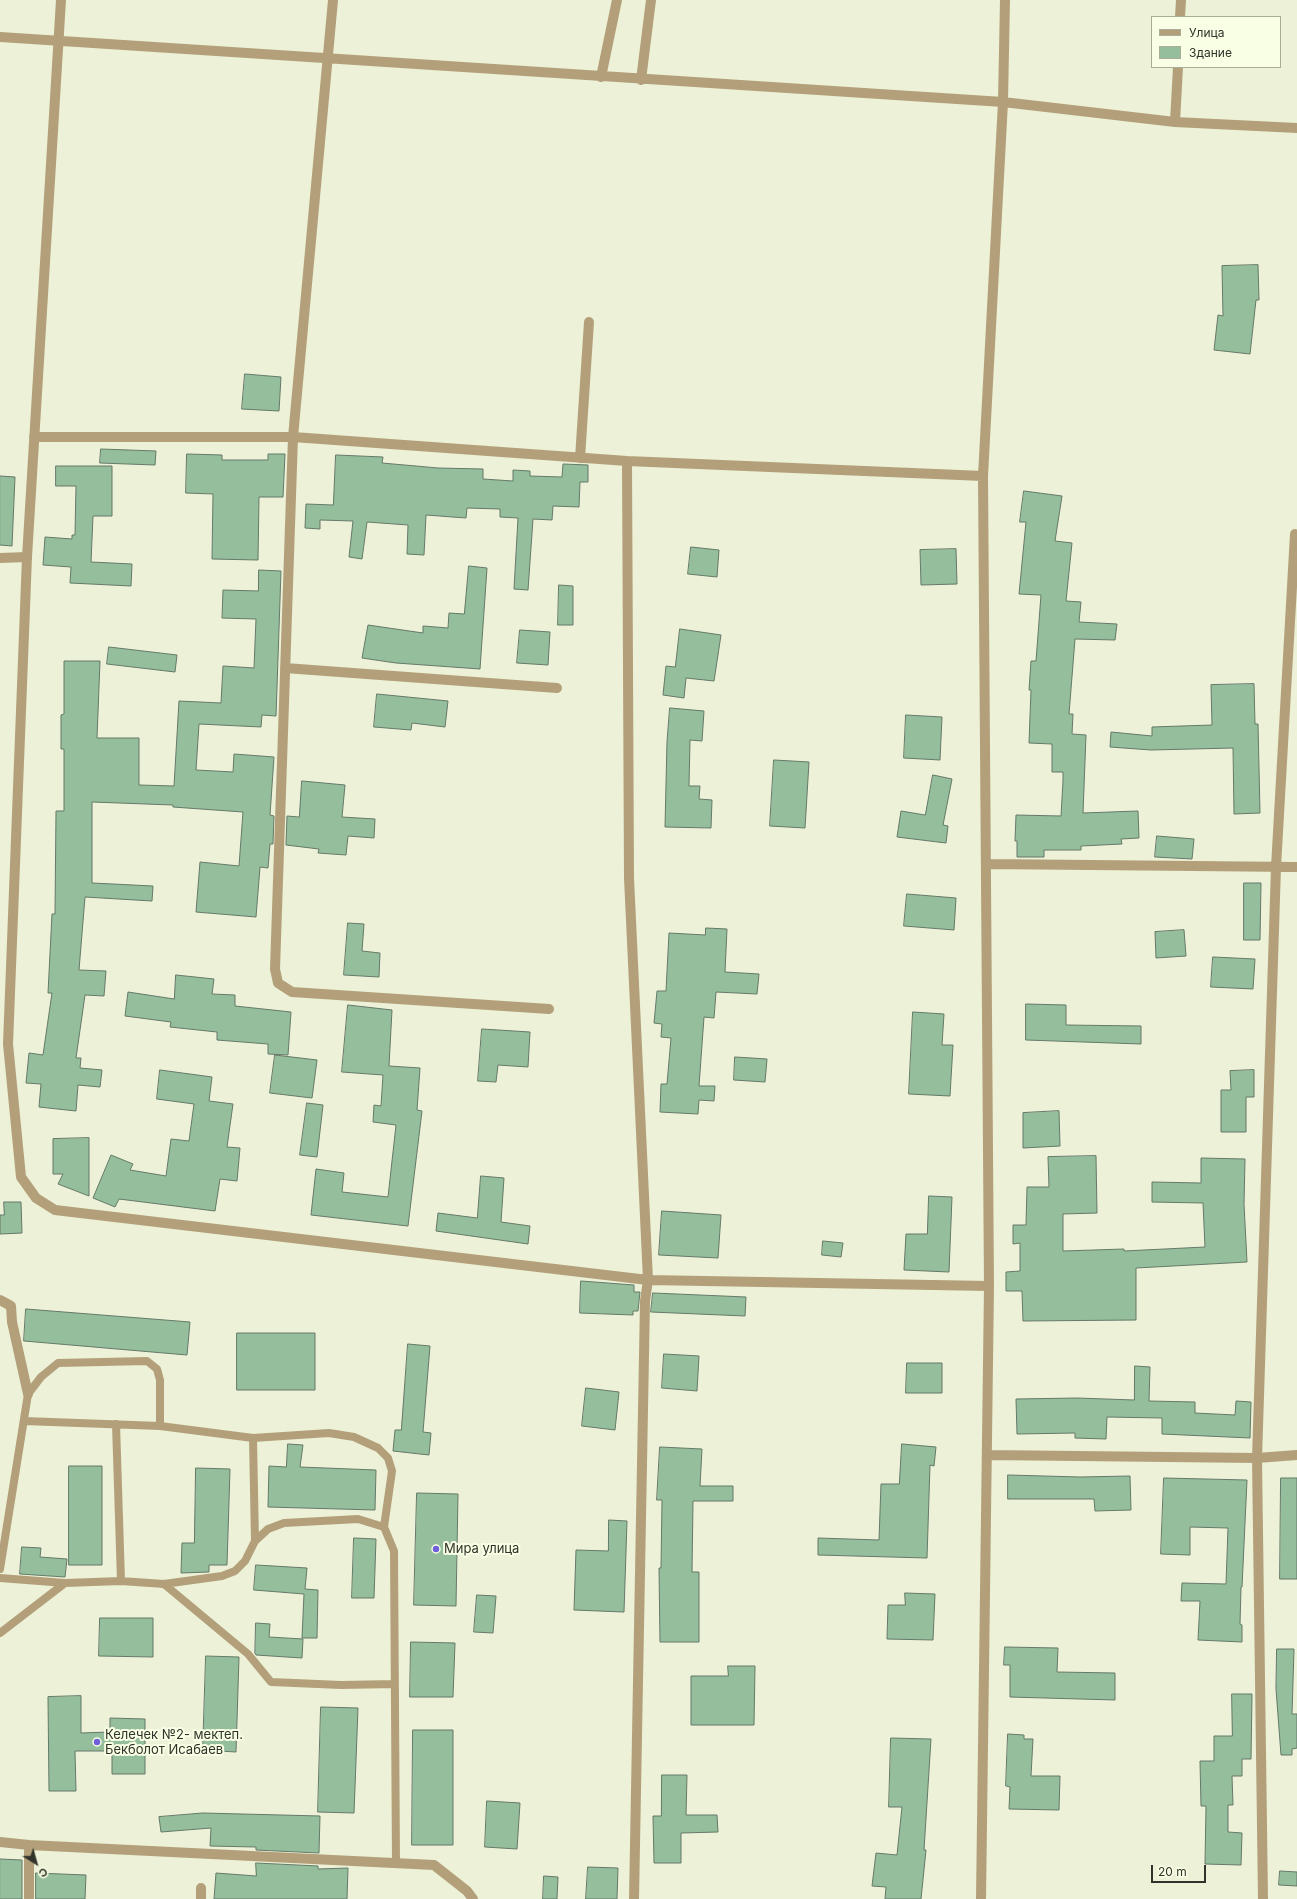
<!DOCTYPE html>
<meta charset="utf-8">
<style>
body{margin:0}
#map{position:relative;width:1297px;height:1899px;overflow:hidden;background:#ecf1d7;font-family:Inter,sans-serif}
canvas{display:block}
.legend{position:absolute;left:1151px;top:16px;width:130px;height:52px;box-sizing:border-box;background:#f9ffe5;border:1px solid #a9ad9a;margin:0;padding:5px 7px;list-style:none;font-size:12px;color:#303329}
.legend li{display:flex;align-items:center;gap:8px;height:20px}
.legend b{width:20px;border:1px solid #a9ad9a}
.north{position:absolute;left:16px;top:1843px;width:40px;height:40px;-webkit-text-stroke:3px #f9ffe5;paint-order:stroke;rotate:143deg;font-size:11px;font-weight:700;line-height:16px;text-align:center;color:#303329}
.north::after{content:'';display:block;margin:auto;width:14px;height:18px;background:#303329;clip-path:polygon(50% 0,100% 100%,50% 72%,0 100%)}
.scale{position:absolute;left:1151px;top:1865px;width:55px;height:18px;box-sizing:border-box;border:2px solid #303329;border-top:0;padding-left:5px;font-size:12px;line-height:14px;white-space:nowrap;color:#303329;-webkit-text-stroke:3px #f9ffe5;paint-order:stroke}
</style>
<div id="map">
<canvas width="1297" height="1899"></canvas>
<ul class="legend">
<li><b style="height:5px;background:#b3a07a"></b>Улица</li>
<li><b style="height:11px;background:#94be9c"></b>Здание</li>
</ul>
<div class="north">С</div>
<div class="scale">20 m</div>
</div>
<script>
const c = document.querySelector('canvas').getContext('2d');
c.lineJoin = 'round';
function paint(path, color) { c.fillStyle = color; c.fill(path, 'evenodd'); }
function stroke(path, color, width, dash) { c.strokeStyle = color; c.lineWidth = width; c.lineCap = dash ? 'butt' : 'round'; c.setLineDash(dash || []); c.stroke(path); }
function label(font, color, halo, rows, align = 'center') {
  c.font = font + ' Inter,sans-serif'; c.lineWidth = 4; c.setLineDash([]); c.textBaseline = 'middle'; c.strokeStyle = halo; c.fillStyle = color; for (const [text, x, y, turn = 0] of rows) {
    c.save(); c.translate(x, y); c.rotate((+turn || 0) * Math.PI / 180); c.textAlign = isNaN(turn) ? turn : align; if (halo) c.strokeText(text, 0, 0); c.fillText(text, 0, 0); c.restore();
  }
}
const building = new Path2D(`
 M1258 265 1259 300H1256L1250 354 1214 350 1218 315 1223 316 1222 266Z
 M245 374 281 377 279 411 242 409Z
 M101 449 156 451 155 465 100 463Z
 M187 454 222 455V460H268V454H285L283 497H259L258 560 212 559 213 494 186 493Z
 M336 455 383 457 382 463 438 468 483 469V479L513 481V470L530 471V476L562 477 563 464 588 465V482H580L579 507 553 506 552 520 533 519 528 590 514 589 518 518 500 517V509L467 508 466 518 426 515 424 555 407 554 408 525 367 522 362 559 349 557 353 521 320 520V529L305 528 306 504 333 505Z
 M56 466H112V516H93L91 562 132 564 131 586 70 583 71 567 43 565 45 537 72 539V535H75L76 486H56Z
 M0 476 15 477 12 546 0 545Z
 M1024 491 1062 496 1055 541 1072 543 1066 601 1081 602 1079 622 1117 624 1115 640 1075 639 1069 714H1073L1072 734 1086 735 1083 813 1138 811 1139 838 1121 839 1122 844 1081 846V850H1044V857H1017V841H1015L1016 815 1061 816 1063 781V772H1052V744L1029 743 1031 690H1029L1031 661H1036L1041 595 1019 594 1026 522H1020Z
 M691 547 719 550 717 577 688 574Z
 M956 549 957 584 921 585 920 550Z
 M469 566 487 568 480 669 396 663 362 658 368 625 423 633V626L448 628 449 613 464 614Z
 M259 570 281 571 276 716 262 715 261 727 199 724 196 770 233 772 234 754 274 757 270 815 274 816 273 844H270L268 868 260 867 256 917 196 912 200 862 239 866 243 812 173 807V805L92 802V883L153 886 152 901 85 897 79 970 106 971 104 996 85 995 76 1058H81L80 1068 102 1070 100 1087 78 1085 76 1111 39 1107 41 1084 26 1083 29 1053 43 1055 52 993H48L52 914H55L56 811H64V749H61V715L64 714V661H100L97 738H139V785L174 786 179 701 221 703 223 666 254 668 256 619 222 618 223 590 258 591Z
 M559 585 573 586V625H558Z
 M680 629 721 635 714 681 686 678 684 698 663 695 666 666 675 667Z
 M520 630 550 632 548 665 517 663Z
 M109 647 177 655 175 672 107 664Z
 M1254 684 1255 724H1258L1260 813 1234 814 1233 748 1151 750 1110 747 1111 732 1152 736V727L1212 725 1211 685Z
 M377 694 448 701 445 727 412 723 411 730 374 727Z
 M670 708 704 711 702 741 690 740 689 786H700L699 799 712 800 711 828 665 827 667 742Z
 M906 715 942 717 940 760 904 758Z
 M774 760 809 762 805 828 770 826Z
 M933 775 952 779 943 825 948 826 946 843 897 837 901 811 925 815Z
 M302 781 345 785 342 817 375 819 374 838 348 836 346 855 318 853 319 849 286 845 287 816 299 817Z
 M1157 836 1194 839 1192 859 1155 857Z
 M1244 883H1261L1260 940H1244Z
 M907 894 956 898 954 930 904 926Z
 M348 923 364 924 362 951 380 953 379 977 344 975Z
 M706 928 727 929 725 972 759 974 757 994 716 992 714 1018 704 1017 699 1086H715L714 1101 699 1100 698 1114 660 1112 661 1084H667L671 1038 661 1037 662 1024 654 1023 657 991H666L669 933 705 935Z
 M1184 930 1186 956 1156 958 1155 932Z
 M1213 957 1255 959 1253 989 1211 987Z
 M176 975 214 979 212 994 235 995V1006L291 1012 288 1055 268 1054V1044L217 1040V1032L170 1027 171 1022 125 1016 128 992 174 999Z
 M1026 1004 1066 1005V1025L1141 1026V1044L1026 1040Z
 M348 1005 392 1010 389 1066 420 1068 417 1110 422 1111 408 1226 311 1215 316 1169 344 1173 342 1192 388 1197 396 1125 373 1122 374 1105 381 1106 383 1075 342 1072Z
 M913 1012 944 1014 942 1045H953L950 1096 909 1094Z
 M482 1029 530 1032 528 1067 498 1065 496 1082 478 1081Z
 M275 1055 317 1060 312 1098 270 1093Z
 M735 1057 767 1059 765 1082 734 1080Z
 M160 1070 212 1077 209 1101 233 1104 227 1147 240 1148 237 1181 220 1179 215 1211 119 1199 115 1207 93 1198 111 1155 133 1164 130 1170 166 1176 171 1139 189 1141 194 1104 157 1099Z
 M1254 1070V1097H1246V1132H1221V1090H1231L1230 1071Z
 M307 1103 323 1105 317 1157 300 1155Z
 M1059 1111 1060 1146 1023 1148V1113Z
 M89 1138V1196L58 1184 63 1174H53V1139Z
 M1096 1156 1097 1213 1063 1214V1251L1124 1249V1251L1205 1247 1203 1203 1152 1202V1182L1201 1183V1158L1245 1159 1244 1204 1247 1262 1136 1268V1320L1023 1321 1022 1291H1006V1272L1020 1271V1243L1013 1244V1225H1026L1027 1187H1049L1048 1157Z
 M481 1176 504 1178 501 1222 530 1226 528 1244 436 1231 438 1213 477 1218Z
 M929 1196 952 1197 949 1272 904 1270 906 1234H927Z
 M4 1202H21L22 1233 0 1234V1215H4Z
 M662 1211 721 1215 718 1258 659 1255Z
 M823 1241 843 1243 841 1257 822 1255Z
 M581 1281 634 1285V1292H640L638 1311H633V1315L580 1313Z
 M653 1293 746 1297 745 1316 651 1312Z
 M26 1309 190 1322 187 1355 24 1341Z
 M237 1333H315V1390H237Z
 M408 1344 430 1346 423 1432 431 1433 429 1455 393 1451 395 1430H401Z
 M664 1354 699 1356 697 1391 662 1388Z
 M907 1363H942V1393H906Z
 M1135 1366 1150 1367 1149 1401 1195 1402V1413L1235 1415 1236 1401 1251 1402 1250 1438 1162 1434V1418L1107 1417 1106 1439 1075 1438V1433L1017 1434 1016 1399 1077 1398 1134 1400Z
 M586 1388 619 1392 615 1430 582 1426Z
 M288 1444 303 1445 300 1467 376 1470 375 1510 268 1507 269 1466 286 1467Z
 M902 1444 936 1447 934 1466 930 1465 927 1558 818 1555V1538L879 1540 881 1484H899Z
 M660 1447 702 1449 700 1486H733V1501H693L692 1572H699V1642H660L659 1568H661L662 1500H657Z
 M69 1466H102V1565H69Z
 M196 1468 230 1469 227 1565H209V1572L181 1573 182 1543H194Z
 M1008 1475 1080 1477 1130 1476 1131 1510 1095 1511 1094 1499H1008Z
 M1164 1478 1247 1480 1242 1587H1241L1240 1624 1242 1625V1642L1198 1640 1200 1601H1181L1182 1583 1226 1584 1228 1528 1190 1527V1555L1161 1554Z
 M1281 1478H1297V1579H1280Z
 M417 1493 458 1494 456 1606 414 1605Z
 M609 1520 627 1521 624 1612 574 1610 576 1550 608 1551Z
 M354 1538 376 1539 374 1598H352Z
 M22 1547 41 1548 40 1557 67 1559 65 1577 20 1574Z
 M256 1565 307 1568 305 1589 318 1590 317 1638H302L304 1594 254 1590Z
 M905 1593 935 1594 933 1640 887 1639 888 1605H905Z
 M477 1595 496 1596 493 1633 474 1632Z
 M100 1618H153V1657L99 1656Z
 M256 1623 270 1624 269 1637 303 1639 302 1658 256 1655 255 1653Z
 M411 1642 455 1643 453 1697H410Z
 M1005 1647 1058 1648 1057 1672 1115 1673V1700L1010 1697V1665H1004Z
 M1277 1649H1294L1292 1714H1297V1748L1292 1749V1755H1281L1276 1689Z
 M206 1656 239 1657 236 1752 203 1750Z
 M728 1666H755L754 1725H691V1676H728Z
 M1232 1694H1252L1251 1759H1242V1776H1232L1233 1805H1228V1832L1242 1833 1241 1865 1205 1864 1206 1806H1201L1200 1761H1214V1736H1232Z
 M81 1696V1733L110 1732V1718L145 1719V1774H112V1751H75L76 1791H49L48 1697Z
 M321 1707 358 1708 354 1813 318 1812Z
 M413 1730H453V1845H412Z
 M1008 1734 1024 1735V1739H1033L1031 1776H1060L1059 1810 1009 1809 1010 1787 1006 1786Z
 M891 1738 931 1739 924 1850H926L921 1899H885L886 1887 872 1886 876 1853 897 1855 902 1807H889Z
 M662 1775H687L686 1815H717L718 1832 681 1833V1863H654L653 1816H661Z
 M487 1801 520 1803 517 1849 485 1847Z
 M203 1813 320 1816 319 1853 256 1850V1847L210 1846 211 1828 161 1832 159 1817Z
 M0 1859 22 1860V1899H0Z
 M256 1863 318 1866V1869L348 1868 347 1899H214L216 1873 256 1876Z
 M588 1867 618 1868 617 1899H586Z
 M1280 1871 1297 1872V1886L1279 1885Z
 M36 1873 86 1875 85 1899H36Z
 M544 1876 558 1877 557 1899H543Z`);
paint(building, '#94be9c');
stroke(building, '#657968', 1);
stroke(new Path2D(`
 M24 1421 160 1426 253 1438 329 1433 354 1437 378 1448 388 1458 392 1471 384 1527
 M116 1424 121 1581
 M253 1438 255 1541
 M0 1569 28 1394 41 1377 58 1363 147 1361 157 1369 160 1380V1426
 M0 1578 65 1583
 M164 1584 248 1654 271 1682 341 1685 395 1684
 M0 1633 65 1583 121 1581 164 1584 222 1576 235 1571 245 1561 255 1541 268 1529 284 1523 358 1519 384 1527 394 1551 396 1863`), '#b3a07a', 8);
stroke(new Path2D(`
 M61 0 27 557 8 1044 21 1177 36 1198 55 1210 648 1280 989 1286
 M333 0 293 437 275 969 278 983 292 992 549 1009
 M1180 17 1181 0
 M0 37 1003 102 1175 122 1297 128
 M601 77 617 0
 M641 80 651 0
 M1175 122 1178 67
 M34 437H293L627 461 983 476
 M580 458 589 322
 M627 461 629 878 648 1280 645 1301 634 1899
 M0 558 27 557
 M285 668 557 688
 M986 864 1297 867
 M0 1300 11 1306 12 1322 28 1394
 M987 1455 1257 1458 1297 1455
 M0 1842 29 1845V1899
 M29 1845 434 1865 467 1891 473 1899
 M201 1899V1888
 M981 1899 989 1286 983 476 1003 102 1005 0
 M1263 1899 1257 1458 1276 867 1295 534`), '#b3a07a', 10);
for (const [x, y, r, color] of [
 [436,1549,4,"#6e60db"],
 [97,1742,4,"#6e60db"]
]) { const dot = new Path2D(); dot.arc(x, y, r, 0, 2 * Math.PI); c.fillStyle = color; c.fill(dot); stroke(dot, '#f9ffe5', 1.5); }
label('13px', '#303329', '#f9ffe5', [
 ["Мира улица",444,1549],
 ["Келечек №2- мектеп.",105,1735],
 ["Бекболот Исабаев",105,1750]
], 'left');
</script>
